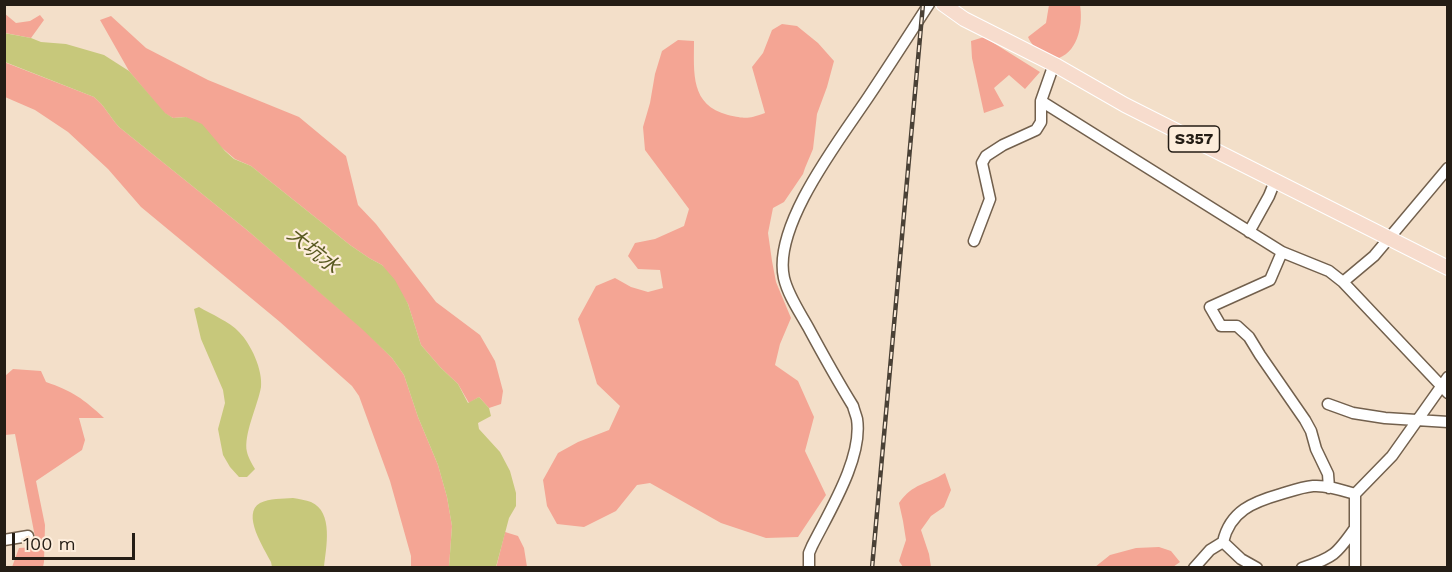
<!DOCTYPE html>
<meta charset="utf-8">
<style>
body{margin:0}
#map{position:relative;width:1452px;height:572px;overflow:hidden;background:#f3dfc9;font-family:"Work Sans",sans-serif}
canvas{display:block}
.frame{position:absolute;inset:0;border:6px solid #241d15;pointer-events:none}
.scale{position:absolute;left:12px;top:533px;width:123px;height:27px;box-sizing:border-box;border:3px solid #241d15;border-top:0;padding-left:8px;font-size:18px;line-height:21px;white-space:nowrap;color:#241d15;-webkit-text-stroke:4px #fdeddb;paint-order:stroke}
</style>
<div id="map">
<canvas width="1452" height="572"></canvas>
<div class="frame"></div>
<div class="scale">100 m</div>
</div>
<script>
const c = document.querySelector('canvas').getContext('2d');
c.lineJoin = 'round';
function paint(path, color) { c.fillStyle = color; c.fill(path, 'evenodd'); }
function stroke(path, color, width, dash) { c.strokeStyle = color; c.lineWidth = width; c.lineCap = dash ? 'butt' : 'round'; c.setLineDash(dash || []); c.stroke(path); }
function label(font, color, halo, rows, align = 'center') {
  c.font = font + ' "Work Sans","Noto Sans SC",sans-serif'; c.lineWidth = 4.5; c.setLineDash([]); c.textBaseline = 'middle'; c.strokeStyle = halo; c.fillStyle = color; for (const [text, x, y, turn = 0] of rows) {
    c.save(); c.translate(x, y); c.rotate((+turn || 0) * Math.PI / 180); c.textAlign = isNaN(turn) ? turn : align; if (halo) c.strokeText(text, 0, 0); c.fillText(text, 0, 0); c.restore();
  }
}
paint(new Path2D(`
 M1049 5H1080C1083 23 1079 50 1059 58 1044 53 1035 52 1028 37L1046 23Z
 M4 13 16 23 30 21 40 15 44 20 31 38 5 33Z
 M111 16 146 48 208 80 299 117 346 156 358 205 376 224 436 302 480 335 495 361 503 391 501 404 489 408 479 397 469 403 458 384 441 368 421 345 408 304 382 265 369 258 350 245 251 166 235 159 186 117 173 118 164 113 129 71 100 20Z
 M782 24 797 26 818 43 834 61 827 87 817 114 813 149 805 168 803 174 784 202 773 208 768 233 772 261 776 282 791 318 780 344 775 365 798 381 814 417 805 451 826 495 798 537 766 538 721 523 650 483 637 485 616 511 584 527 557 524 547 506 543 480 558 453 578 442 609 430 620 406 597 384 578 319 596 286 615 278 631 287 648 292 663 288 660 270 638 269 628 256 635 243 655 239 684 226 689 209 645 150 643 127 650 103 655 74 662 51 678 40 694 41C694 73 690 105 728 115 747 119 747 119 765 113L752 67 763 53 772 30Z
 M984 37 1040 72 1025 89 1009 75 994 88 1004 106 984 113 972 58 971 41Z
 M4 62 94 97C106 107 109 116 119 127L247 230 363 329 392 358 404 375 418 417 438 465 447 497 452 526 449 567H411V556L390 481 359 396 352 386 280 322 141 207 108 169 68 132 35 110 5 97Z
 M13 369 41 371 46 382C72 391 84 399 104 418H79L85 440 82 450 36 481 45 525 44 562 43 567H12L19 548 37 547 15 434 5 435V376Z
 M945 473 951 490 944 507 931 516 921 530 929 554 931 567H903L899 561 906 540 903 521 899 503C913 483 926 485 945 473Z
 M505 532 518 536 524 548 527 567 496 568Z
 M1159 547 1171 551 1180 562 1173 567H1095L1110 555 1136 548Z`), '#f4a594');
paint(new Path2D(`
 M4 33 31 38 41 42 66 44 104 55 129 71 165 113 173 118 186 117 202 124 225 151 234 159 251 166 350 245 369 258 382 265 395 280 408 304 421 345 441 368 458 384 468 403 479 397 489 408 491 416 478 423 479 429 500 452 510 471 516 493V506L509 518 496 567H449L452 526 447 497 438 465 418 417 404 375 392 358 362 329 247 230 119 127C109 116 106 107 94 97L5 62Z
 M199 307C211 314 230 322 239 332 251 344 263 370 261 387 258 405 243 435 247 452 248 457 252 464 255 469L247 477H239L230 467 223 455 218 429 225 403 223 390 201 339 194 309Z
 M293 498C299 499 306 500 311 502 334 512 326 548 324 567H272L271 562C264 548 241 514 260 503 270 498 282 499 293 498Z`), '#c7c87b');
const minor = new Path2D(`
 M1041 101 1282 252 1329 271 1343 282 1448 393
 M1249 232 1269 196 1275 181
 M974 241 990 199 982 163 986 156 1003 145 1036 130 1041 122V101L1054 64
 M1282 252 1270 280 1210 307 1221 326H1237L1249 337 1260 355 1305 420 1311 431 1316 449 1328 474 1329 488
 M1343 282 1374 256 1448 168
 M1328 404 1353 413 1385 418 1448 422
 M4 540 28 536
 M1223 542C1230 511 1253 502 1281 494 1291 491 1302 487 1313 486 1327 485 1342 490 1355 494
 M809 568V553L812 546C829 512 863 458 857 419 856 415 854 410 853 406 837 380 822 353 808 327 799 311 788 295 784 278 772 226 841 138 869 96 889 66 909 35 929 4
 M1194 568 1210 550 1223 542 1241 559 1257 568
 M1302 568C1333 558 1337 554 1355 528
 M1355 568V494L1392 456 1448 377`);
const major = new Path2D(`
 M943 4 964 19 1057 66 1125 105 1448 268`);
stroke(minor, '#72604d', 13);
stroke(major, '#fff', 16);
stroke(minor, '#fff', 10);
stroke(major, '#f7dccd', 14);
const rail = new Path2D(`
 M872 568 923 4`);
stroke(rail, '#4a4136', 4.5);
stroke(rail, '#fdeddb', 2, [7]);
for (const [x, y, w] of [
 [1194,139,51]
]) { const box = new Path2D(); box.roundRect(x - w / 2, y - 13, w, 26, 4.5); c.fillStyle = '#fdeddb'; c.fill(box); stroke(box, '#241d15', 1.5); }
label('bold 16px', '#241d15', null, [
 ["S357",1194,139]
]);
label('italic 20px', '#595920', '#fdeddb', [
 ["大坑水",313,251,39]
]);
</script>
